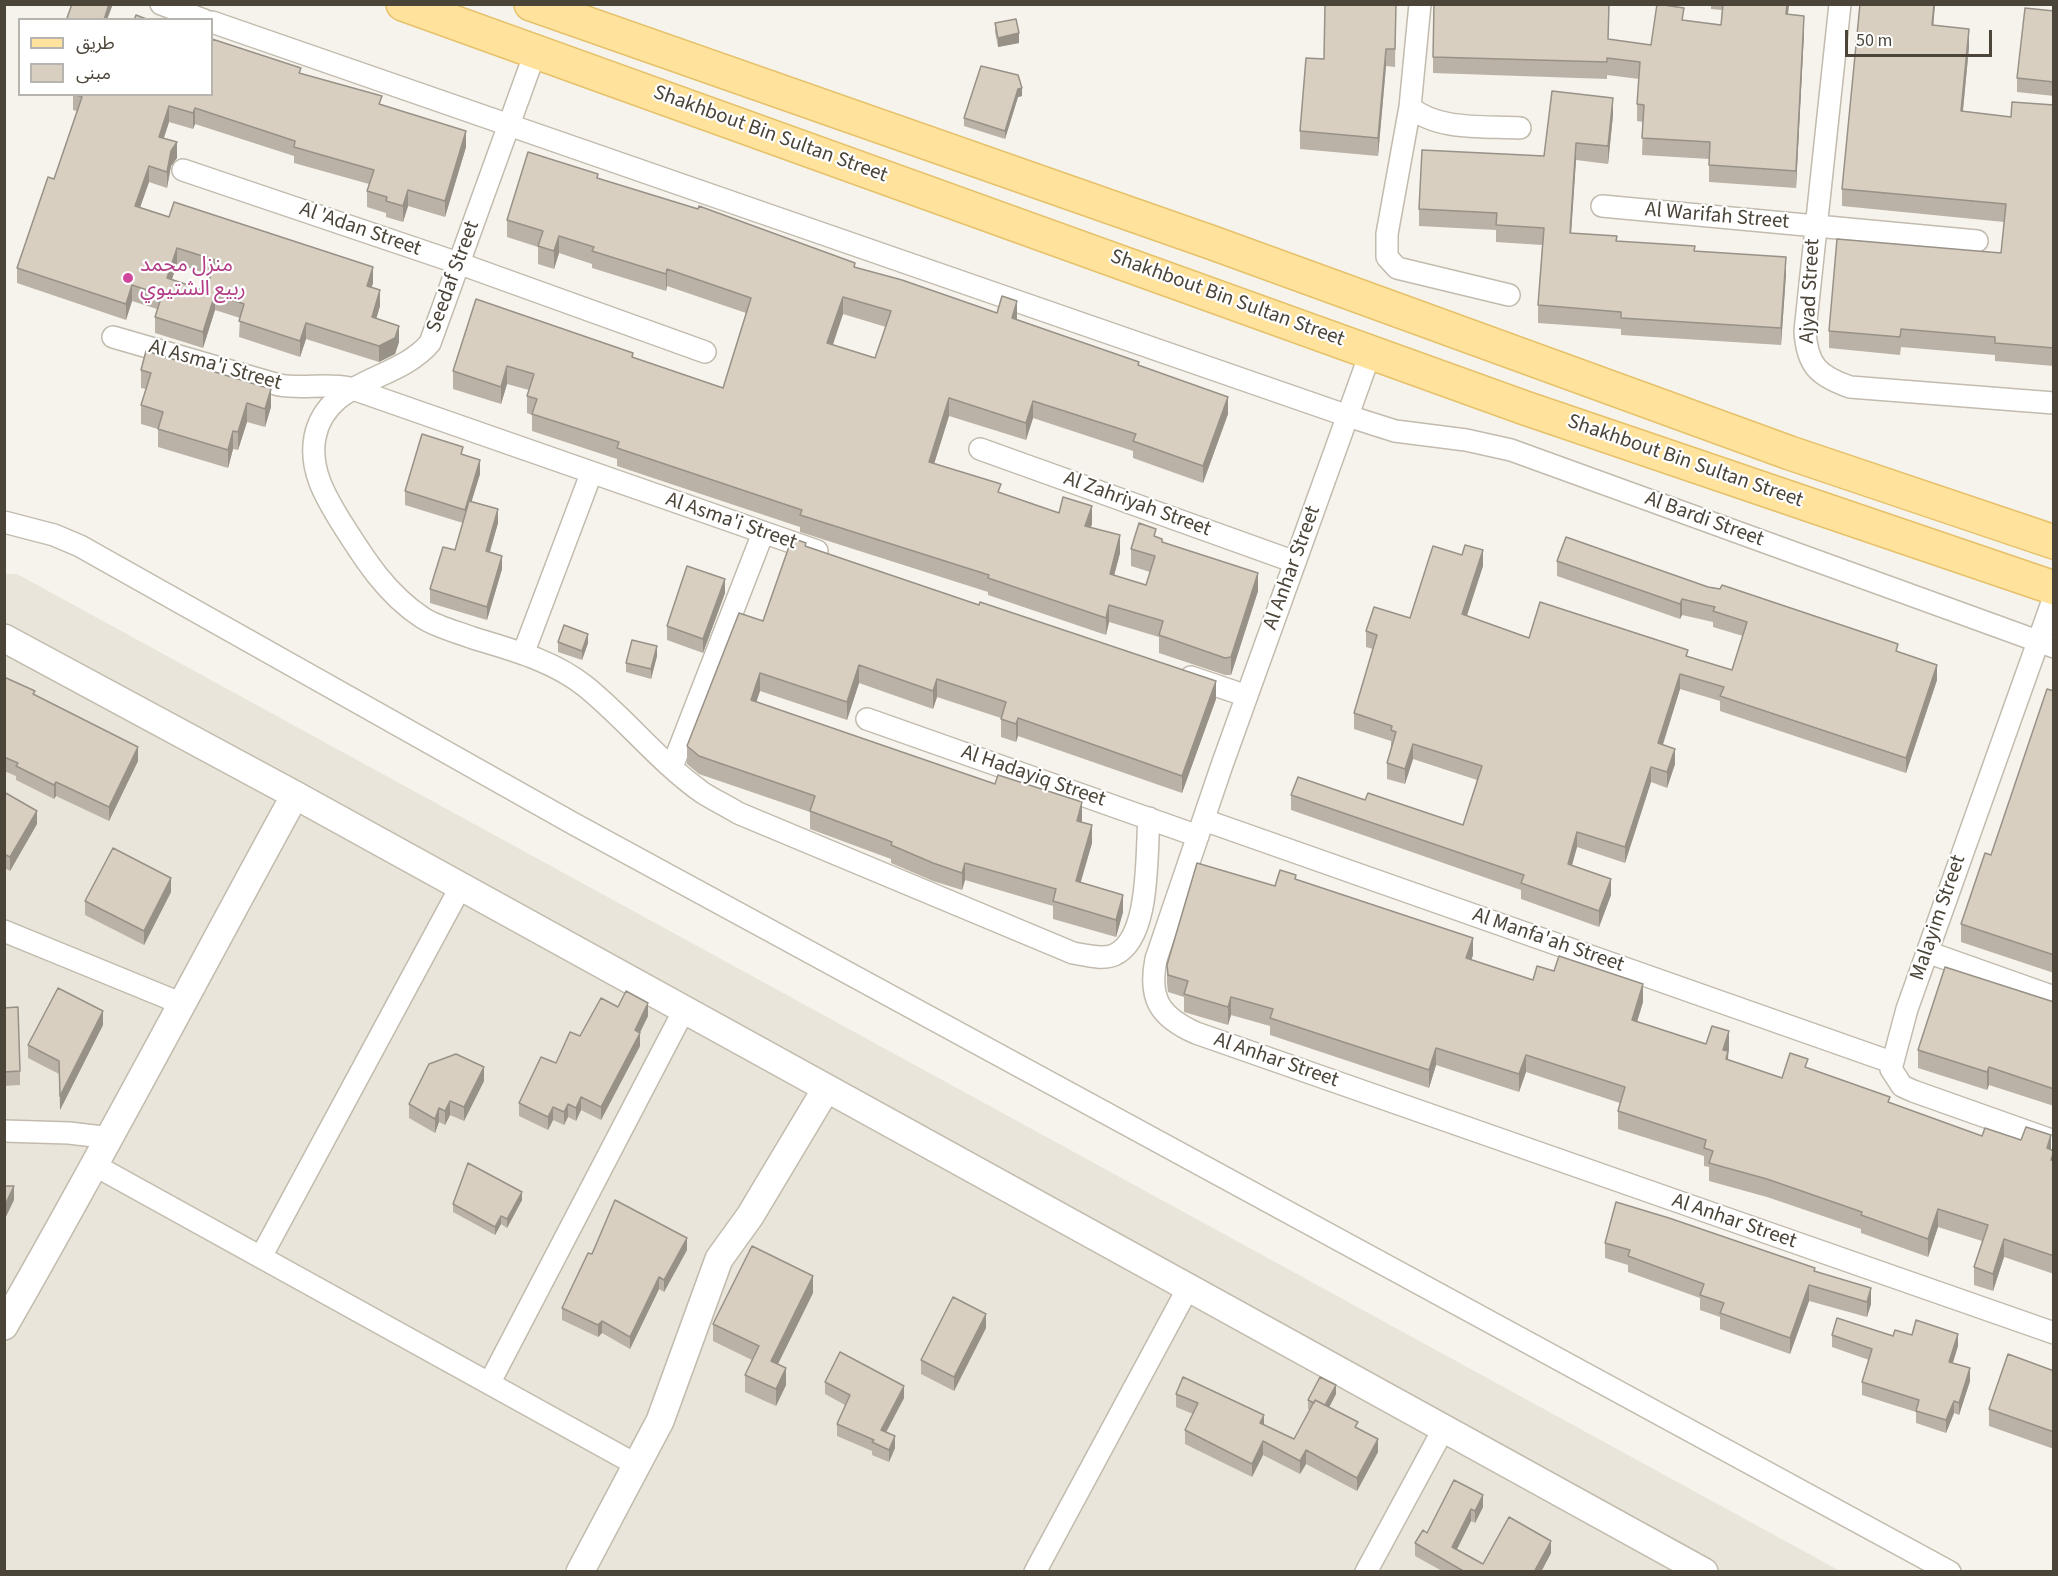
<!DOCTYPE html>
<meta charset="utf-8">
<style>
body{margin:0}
#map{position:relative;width:2058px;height:1576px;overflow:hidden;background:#f6f3ec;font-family:"Source Sans 3","Noto Sans Arabic",sans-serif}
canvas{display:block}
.frame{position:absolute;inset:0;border:6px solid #4b4439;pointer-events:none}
.legend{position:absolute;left:18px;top:18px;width:195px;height:78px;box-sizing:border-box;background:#fff;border:2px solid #b7b4b0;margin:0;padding:8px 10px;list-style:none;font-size:18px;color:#4b4439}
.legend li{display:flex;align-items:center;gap:12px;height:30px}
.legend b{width:30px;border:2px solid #b7b4b0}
.scale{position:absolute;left:1845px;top:30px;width:147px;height:27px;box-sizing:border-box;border:3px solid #4b4439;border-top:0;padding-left:8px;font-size:18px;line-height:21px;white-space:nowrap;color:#4b4439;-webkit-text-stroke:4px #fff;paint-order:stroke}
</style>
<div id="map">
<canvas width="2058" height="1576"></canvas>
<div class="frame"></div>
<ul class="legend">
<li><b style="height:8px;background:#ffe39c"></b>طريق</li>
<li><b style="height:16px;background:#d8cfc1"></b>مبنى</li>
</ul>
<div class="scale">50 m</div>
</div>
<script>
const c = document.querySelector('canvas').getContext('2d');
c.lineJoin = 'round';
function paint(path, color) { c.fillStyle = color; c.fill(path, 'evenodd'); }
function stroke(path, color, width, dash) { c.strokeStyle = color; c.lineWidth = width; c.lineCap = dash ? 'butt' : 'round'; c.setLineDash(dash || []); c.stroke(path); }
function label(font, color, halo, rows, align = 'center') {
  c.font = font + ' "Source Sans 3","Noto Sans Arabic",sans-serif'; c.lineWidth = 4.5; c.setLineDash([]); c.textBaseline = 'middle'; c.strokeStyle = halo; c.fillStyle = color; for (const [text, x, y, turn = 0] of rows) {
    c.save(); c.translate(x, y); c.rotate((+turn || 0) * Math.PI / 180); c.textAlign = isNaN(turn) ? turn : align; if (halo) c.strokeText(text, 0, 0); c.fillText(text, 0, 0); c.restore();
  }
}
paint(new Path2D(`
 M5 574H17L1840 1571 5 1572Z`), '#eae5da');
const minor = new Path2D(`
 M161 4 204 20
 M1420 4 1410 107C1438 131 1485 126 1520 128
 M1840 4 1805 331C1807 365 1818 376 1850 387L2054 403
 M212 22 1348 416 1395 431 1466 440 1511 450 2054 647
 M536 50 430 343C396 383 327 378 315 437 309 469 325 496 341 522 363 557 386 594 423 618 437 627 457 632 473 638 512 650 552 660 585 686 626 719 659 762 703 793 714 800 727 806 738 813L1073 953C1085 955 1102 960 1114 955 1151 939 1146 853 1149 818
 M1410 107 1387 234V257L1397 268 1509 295
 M183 170 458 263 705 352
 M1602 206 1977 241
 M113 337 279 385C303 389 326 383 350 388L817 551
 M1371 351 1222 765 1156 959C1148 999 1160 1017 1196 1033L2054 1333
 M980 449 1295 562
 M4 522 54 535 80 546 574 824 1950 1572
 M2054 597 1907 1009 1891 1069 1902 1086 1913 1091 2054 1141
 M523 654 591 474
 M1191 677 1247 696
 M867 719 1198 836
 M672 767 763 533
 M1204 820 1891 1062
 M4 931 180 1003
 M1927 952 2054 997
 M4 1131 69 1133 111 1138
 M96 1166 635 1464
 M262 1255 460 888
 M490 1382 684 1010
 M1035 1572 1188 1288
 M1366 1572 1444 1428`);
const tertiary = new Path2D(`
 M4 638 295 795 1704 1572
 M4 1326C105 1151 198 972 295 795
 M580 1572 660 1421 719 1259 750 1216 826 1089`);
const primary = new Path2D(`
 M403 4 1525 408 2054 588
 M531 4 1213 243 1790 453 2054 542`);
stroke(minor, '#c2bbae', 24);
stroke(tertiary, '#c2bbae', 30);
stroke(primary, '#e6c16a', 36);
stroke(minor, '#fff', 21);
stroke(tertiary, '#fff', 27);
stroke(primary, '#ffe39c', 33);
paint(new Path2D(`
 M1396 4 1395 67 1386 66 1378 156 1300 149V131L1324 59Z
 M1609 4 1608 39 1651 45 1721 25 1722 10 1711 9V4H1789L1788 14 1804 33 1796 188 1709 182V159L1642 155 1643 122 1637 121V104L1639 79 1607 75V79L1433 73V57Z
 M1860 4H1935L1933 26 1969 47 1963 111 2011 117 2054 105V366L1995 361V355L1901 347 1900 355 1829 348V331L2001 253 2004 222 1842 206V189Z
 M2054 11V96L2017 92V78Z
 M995 23 1019 43 998 47 995 32Z
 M981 66 1022 96 1018 97 1005 139 964 126V118Z
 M301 73 382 105 466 147 445 217 408 206 403 222 386 217V213L367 207V191L369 184 294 163V156L195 124 193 129 169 122 164 138 177 158 171 166 167 188 149 182 140 207 373 283 371 288 380 306 376 319 399 342 395 354 379 362 306 339 300 357 239 337 240 318 215 310 203 348 155 333V317L157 309 132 301 126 320 17 283V268L54 179 77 111 73 110V94H212ZM177 264 211 275 206 291 172 279Z
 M1613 115 1608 164 1576 160 1571 233 1617 241 1695 251 1786 274 1781 345 1621 335V329L1538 323V305L1542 245 1496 242V230L1419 226V209L1544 156Z
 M598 178 855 268 997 313 1017 319V320L1139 365 1228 414 1203 483 1133 458V451L1033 418 1026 440 949 416 934 464 1001 493 1092 524 1090 528 1120 553 1114 575 1146 585 1150 572 1131 566V549L1156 537 1162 542 1258 591 1231 675H1225L1159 653V637L1109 622 1106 635 988 595V592L800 532V527L617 466V459L532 431V415L527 413V396L529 390 507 384 501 404 453 389V371L476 299 633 357 723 388 746 313 667 286 666 291 592 268V264L559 253 554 269 538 264V247L507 237V220ZM843 314 886 327 875 358 833 345Z
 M141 370 271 407 265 427 247 422 238 450 233 449 228 468 158 447V429L141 424V405L146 389 141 388Z
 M463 455 480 474 471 502 498 523 490 552 502 569 487 620 430 603V589L455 550 463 523 405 505V491Z
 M806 546 1216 699 1182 793 1018 736 1016 742 1001 737V718L937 697 933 709 859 683 847 720 760 691 756 702 1082 820V822L1092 843 1080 882 1123 912 1116 937 1053 919V906L965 880 962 890 933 881 891 863V859L810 829V812L699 774 687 764V746L763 621Z
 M1557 561 1708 587 1898 651 1937 680 1906 773 1720 711V701L1680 689 1663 745 1675 764 1667 788 1651 782 1625 863 1577 847 1572 865 1611 895 1599 927 1521 899V890L1291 810V795L1365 800 1463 825 1477 780 1413 759 1405 784 1387 779V763L1392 746H1391V741L1354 729V713L1373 649 1366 647V631L1410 618 1483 566 1467 616 1529 638 1688 657 1732 670 1743 636 1713 627V622L1682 615 1680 619 1557 576Z
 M725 593 703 653 667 640V626Z
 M558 642 588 643 582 660 558 652Z
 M657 656 651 679 626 672V663Z
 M4 677 35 695 138 761 109 821 56 796 54 799 16 780V776L4 771Z
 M2054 691V973L1961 942V924L1991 855Z
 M4 792 37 824 10 871 4 868Z
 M1296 879 1473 955 1471 960 1533 980 1643 1002 1637 1022 1706 1044 1729 1049 1728 1060 1782 1078 1808 1068 1890 1103 1982 1136 2054 1151V1274L2004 1257 1993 1291 1974 1285V1267L1982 1241 1938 1227 1928 1257 1861 1233V1229L1767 1197 1709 1181V1167L1704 1166V1156L1618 1129V1111L1620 1103 1526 1072 1519 1092 1436 1065 1429 1088 1270 1035V1026L1231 1015 1228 1025 1184 1012V997L1168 992 1167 983V965L1275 886Z
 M171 892 144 945 85 915V901Z
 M2054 1002V1106L1989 1085 1987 1090 1918 1068V1050Z
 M618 1007 648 1016 640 1033V1046L601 1120 581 1110 576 1121 568 1117 564 1125 553 1120 548 1130 519 1116V1103L580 1036Z
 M4 1008 20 1071V1085L4 1086Z
 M103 1025 60 1110 59 1074 28 1058V1045Z
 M484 1081 464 1121 450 1115 445 1125 439 1122 435 1133 409 1118V1104Z
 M522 1200 507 1228 501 1224 495 1235 453 1212V1204Z
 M1605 1243 1815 1271 1871 1304 1867 1317 1809 1301 1790 1354 1720 1329V1317L1700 1310V1298L1628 1272V1265L1605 1258Z
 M687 1250 664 1292 659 1289 630 1349 602 1333 598 1337 562 1320V1308L592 1254Z
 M813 1293 778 1364 786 1385 776 1406 745 1392V1375L752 1360 713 1341V1324Z
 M986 1328 954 1391 921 1374V1360Z
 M1832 1335 1893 1336 1912 1335 1958 1346 1953 1363 1970 1381 1959 1415 1954 1413 1946 1433 1916 1423V1412L1862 1395V1382L1869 1360 1832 1347Z
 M2054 1371V1449L1989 1426V1409Z
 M825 1382 904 1398 886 1432 895 1448 889 1462 872 1455V1451L837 1436V1424L845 1405 825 1394Z
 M1176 1394 1264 1425 1294 1439 1310 1410 1308 1409V1400L1336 1394 1329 1407 1358 1428 1378 1452 1357 1491 1306 1464 1300 1474 1263 1455 1252 1477 1185 1444V1430L1193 1414 1176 1407Z
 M1454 1480 1483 1507 1475 1523 1471 1521 1457 1549 1483 1564 1551 1553 1541 1572H1444L1415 1556V1543L1427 1533Z`), '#bab2a6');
paint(new Path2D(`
 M109 4H113L107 20H104Z
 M1787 4H1789L1786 31V14Z
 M1934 4H1935L1932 43V25Z
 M1804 16V33L1796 188V171Z
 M1969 29V47L1961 129V111Z
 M1019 33V43L998 47V38Z
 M1386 49V66L1378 156V138Z
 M1022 88V96L1018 97 1005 139V131L1018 89Z
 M1613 98V115L1608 164V146Z
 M169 106V122L159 152V137Z
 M195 108V124L193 129V113Z
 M466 131V147L445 217V201Z
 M177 142V158L171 166 167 188V172L171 151Z
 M1576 143V160L1570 250V233Z
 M149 166V182L135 222V206Z
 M408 190V206L403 222V206Z
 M559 236V253L554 269V251Z
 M177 248V264L167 294V278Z
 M1786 257V274L1781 345V328Z
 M373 267V283L367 302V286Z
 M667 269V286L666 291V274Z
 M132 285V301L126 320V304Z
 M380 290V306L372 333V317Z
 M215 294V310L203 348V332Z
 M843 297V314L827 361V343Z
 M1017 301V319L1012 336V318Z
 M306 323V339L300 357V341Z
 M399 326V342L395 354 379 362V346Z
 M507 366V384L501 404V387Z
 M271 389V407L265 427V409Z
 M1228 397V414L1203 483V466Z
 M949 398V416L929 480V462Z
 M1033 401V418L1026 440V423Z
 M247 403V422L238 450V432Z
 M233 431V449L228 468V450Z
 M480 460V474L465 523V510Z
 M1092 506V524L1085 544V526Z
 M498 509V523L486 564V551Z
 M1120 535V553L1110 591V574Z
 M1483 550V566L1462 630V614Z
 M502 556V569L487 620V607Z
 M1258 573V591L1231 675V657Z
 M725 579V593L703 653V639Z
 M1682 599V615L1680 619V604Z
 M1109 605V622L1106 635V618Z
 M588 634V643L582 660V651Z
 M657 646V656L651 679V669Z
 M859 665V683L847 720V702Z
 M1937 665V680L1906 773V758Z
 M760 673V691L751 718V700Z
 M1680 674V689L1658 759V743Z
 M937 679V697L933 709V691Z
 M1216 681V699L1182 793V776Z
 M1018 718V736L1016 742V724Z
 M1413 744V759L1405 784V769Z
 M138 747V761L109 821V807Z
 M1675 749V764L1667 788V772Z
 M1651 767V782L1625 863V847Z
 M56 782V796L54 799V785Z
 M1082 802V820L1077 838V821Z
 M37 811V824L10 871V857Z
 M1092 825V843L1076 899V881Z
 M1577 832V847L1568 879V864Z
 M965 863V880L962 890V873Z
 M171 878V892L144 945V931Z
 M1611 879V895L1599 927V911Z
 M1123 895V912L1116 937V920Z
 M1473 938V955L1466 976V958Z
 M1643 984V1002L1632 1038V1020Z
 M1231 997V1015L1228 1025V1007Z
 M648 1003V1016L635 1042 640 1033V1046L601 1120V1107L635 1030Z
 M103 1011V1025L60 1110V1096Z
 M1729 1031V1049L1728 1052V1069L1723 1050Z
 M1436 1048V1065L1429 1088V1070Z
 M1526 1055V1072L1519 1092V1074Z
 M484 1067V1081L464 1121V1107Z
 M1989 1067V1085L1987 1090V1072Z
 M581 1097V1110L576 1121V1108Z
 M450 1101V1115L445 1125V1111Z
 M568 1104V1117L564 1125V1112Z
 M553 1107V1120L548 1130V1117Z
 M439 1108V1122L435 1133V1119Z
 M2051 1135V1153L2047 1148Z
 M14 1186V1200L4 1221V1207Z
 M522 1192V1200L507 1228V1219Z
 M1938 1209V1227L1928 1257V1239Z
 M501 1216V1224L495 1235V1227Z
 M687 1238V1250L664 1292V1280Z
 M2004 1239V1257L1993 1291V1274Z
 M813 1276V1293L771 1378V1361Z
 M659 1277V1289L630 1349V1337Z
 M1809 1285V1301L1790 1354V1338Z
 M1871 1288V1304L1867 1317V1302Z
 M986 1314V1328L954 1391V1377Z
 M602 1321V1333L598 1337V1325Z
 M1958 1334V1346L1949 1374V1362Z
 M786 1368V1385L776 1406V1389Z
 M1970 1368V1381L1959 1415V1403Z
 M1336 1385V1394L1324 1417V1408Z
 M904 1386V1398L881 1442V1430Z
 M1954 1401V1413L1946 1433V1420Z
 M1264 1415V1428L1260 1423Z
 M895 1436V1448L889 1462V1450Z
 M1378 1439V1452L1357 1491V1478Z
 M1263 1441V1455L1252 1477V1464Z
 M1306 1450V1464L1300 1474V1461Z
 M1483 1495V1507L1475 1523V1511Z
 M1471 1509V1521L1452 1559V1547Z
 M1551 1541V1553L1541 1572H1534Z`), '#979187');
const building = new Path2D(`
 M72 4H109L104 20H71L67 18Z
 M1325 4H1396L1395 49H1386L1378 138 1300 131 1306 58 1324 59Z
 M1434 4H1609L1608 39 1651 45 1657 4 1684 8 1682 20 1721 25 1723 4H1787L1786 14 1804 16 1796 171 1709 165 1710 142 1642 138 1644 105 1637 104 1640 62 1607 58V62L1433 57Z
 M1860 4H1934L1932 25 1969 29 1961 111 2011 117 2012 102 2054 105V348L1995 343V337L1901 329 1900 337 1829 331 1837 239 2001 253 2006 204 1842 189Z
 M2025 8 2054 11V82L2017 78Z
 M136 15 149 20H134Z
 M1016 19 1019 33 998 38 995 23Z
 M212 39 301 68 299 73 382 96 379 104 466 131 445 201 408 190 403 206 386 201 387 197 367 191 374 170 294 147 295 141 195 108 193 113 169 106 159 137 177 142 171 151 167 172 149 166 135 206 169 217 174 202 373 267 367 286 380 290 372 317 399 326 395 338 379 346 306 323 300 341 239 321 244 304 215 294 203 332 155 317 162 295 132 285 126 304 17 268 48 177 54 179 82 97 75 94H212ZM177 248 215 260 206 291 167 278Z
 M981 66 1018 75 1022 88 1018 89 1005 131 964 118Z
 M1552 91 1613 98 1608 146 1576 143 1570 233 1617 236 1616 241 1695 246 1694 251 1786 257 1781 328 1621 318V312L1538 305 1544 228 1496 225 1497 213 1419 209 1422 150 1544 156Z
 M528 152 598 174 597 178 698 209 699 206 855 263 854 267 902 280 997 313 1002 296 1017 301 1012 318 1139 362 1138 365 1228 397 1203 466 1133 441 1136 434 1033 401 1026 423 949 398 929 462 1001 484 998 492 1059 513 1063 497 1092 506 1085 526 1120 535 1110 574 1146 585 1155 556 1131 549 1139 523 1156 529 1154 536 1162 539V542L1258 573 1231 657 1225 658 1159 635 1163 621 1109 605 1106 618 988 578 989 575 800 515 802 510 617 448 619 442 532 414 537 399 527 396 534 374 507 366 501 387 453 371 476 299 633 353 632 357 723 388 751 298 667 269 666 274 592 251 594 247 559 236 554 251 538 246 543 231 507 220ZM843 297 891 311 875 358 827 343Z
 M146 351 271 389 265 409 247 403 238 432 233 431 228 450 158 429 163 412 141 405 151 373 141 370Z
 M422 434 463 447 461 454 480 460 465 510 405 491Z
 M469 501 498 509 486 551 502 556 487 607 430 589 443 547 455 550Z
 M1566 537 1708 587 1720 589 1722 585 1898 644 1896 651 1937 665 1906 758 1720 696 1724 687 1680 674 1658 743 1675 749 1667 772 1651 767 1625 847 1577 832 1568 864 1611 879 1599 911 1521 883 1524 875 1291 795 1298 777 1365 800 1368 793 1463 825 1482 766 1413 744 1405 769 1387 763 1396 732 1391 730 1392 726 1354 713 1377 635 1366 631 1374 607 1410 618 1433 546 1462 555 1465 545 1483 550 1462 614 1529 638 1540 602 1688 650 1686 656 1732 670 1747 622 1713 611 1715 607 1682 599 1680 604 1557 561Z
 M792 538 806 543 805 546 979 605 980 602 1216 681 1182 776 1018 718 1016 724 1001 719 1006 702 937 679 933 691 859 665 847 702 760 673 751 700 995 784 998 775 1082 802 1077 821 1092 825 1076 881 1123 895 1116 920 1053 901 1056 889 965 863 962 873 933 863 891 845 892 842 810 811 815 796 699 756 687 746 739 613 763 621Z
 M687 566 725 579 703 639 667 626Z
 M564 625 588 634 582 651 558 642Z
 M632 640 657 646 651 669 626 663Z
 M4 677 35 691 33 694 138 747 109 807 56 782 54 785 16 766 18 763 4 757Z
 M2047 689 2054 691V955L1961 924 1985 853 1991 855Z
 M4 792 37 811 10 857 4 854Z
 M113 848 171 878 144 931 85 901Z
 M1197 863 1275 886 1280 870 1296 875 1295 879 1473 938 1466 958 1533 980 1537 966 1554 971 1559 956 1643 984 1632 1020 1706 1044 1712 1026 1729 1031 1723 1050 1728 1051 1726 1059 1782 1078 1790 1053 1808 1059 1805 1067 1890 1097 1888 1102 1982 1136 1985 1128 2021 1140 2026 1127 2051 1135 2047 1148 2054 1151 2051 1160 2054 1161V1256L2004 1239 1993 1274 1974 1267 1988 1225 1938 1209 1928 1239 1861 1215 1862 1212 1767 1179 1709 1163 1713 1151 1704 1148 1706 1140 1618 1111 1625 1087 1526 1055 1519 1074 1436 1048 1429 1070 1270 1018 1273 1009 1231 997 1228 1007 1184 994 1188 981 1168 975 1167 965Z
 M1945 967 2054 1002V1089L1989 1067 1987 1072 1918 1050Z
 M58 988 103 1011 60 1096 59 1061 28 1045Z
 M626 991 648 1003 635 1030 640 1033 601 1107 581 1097 576 1108 568 1104 564 1112 553 1107 548 1117 519 1103 541 1057 556 1063 570 1032 580 1036 601 998 618 1007Z
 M18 1007 20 1071 4 1072V1008Z
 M456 1054 484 1067 464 1107 450 1101 445 1111 439 1108 435 1119 409 1104 429 1064Z
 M468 1163 522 1192 507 1219 501 1216 495 1227 453 1204Z
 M4 1186H14L4 1207Z
 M615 1200 687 1238 664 1280 659 1277 630 1337 602 1321 598 1325 562 1308 588 1253 592 1254Z
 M1616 1202 1669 1218 1815 1268 1814 1271 1871 1288 1867 1302 1809 1285 1790 1338 1720 1313 1724 1303 1700 1295 1704 1284 1628 1256 1630 1250 1605 1243Z
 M752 1246 813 1276 771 1361 786 1368 776 1389 745 1375 759 1346 713 1324Z
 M953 1297 986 1314 954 1377 921 1360Z
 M1837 1318 1893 1336 1895 1330 1912 1335 1916 1320 1958 1334 1949 1362 1970 1368 1959 1403 1954 1401 1946 1420 1916 1411 1919 1400 1862 1382 1872 1349 1832 1335Z
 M840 1352 904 1386 881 1430 895 1436 889 1450 872 1442 874 1440 837 1424 850 1395 825 1382Z
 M2008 1354 2054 1371V1432L1989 1409Z
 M1183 1377 1264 1415 1260 1423 1294 1439 1315 1400 1358 1422 1355 1427 1378 1439 1357 1478 1306 1450 1300 1461 1263 1441 1252 1464 1185 1430 1198 1403 1176 1394Z
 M1320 1377 1336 1385 1325 1405 1315 1400 1314 1403 1308 1400Z
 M1454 1480 1483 1495 1475 1511 1471 1509 1452 1547 1483 1564 1509 1517 1551 1541 1534 1572H1465L1415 1543 1423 1530 1427 1533Z`);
paint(building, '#d8cfc1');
stroke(building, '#979187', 1.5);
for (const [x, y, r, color] of [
 [128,278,6,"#d1479c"]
]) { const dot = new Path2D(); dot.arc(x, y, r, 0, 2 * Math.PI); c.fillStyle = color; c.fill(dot); stroke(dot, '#fff', 2); }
label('21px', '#4b4439', '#fff', [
 ["Shakhbout Bin Sultan Street",770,135,20],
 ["Al Warifah Street",1717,217,5],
 ["Al 'Adan Street",360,230,19],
 ["Seedaf Street",454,277,-70],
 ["Ajyad Street",1811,291,-87],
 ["Shakhbout Bin Sultan Street",1227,299,20],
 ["Al Asma'i Street",215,366,16],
 ["Shakhbout Bin Sultan Street",1685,462,19],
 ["Al Zahriyah Street",1137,505,20],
 ["Al Bardi Street",1704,520,20],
 ["Al Asma'i Street",731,522,19],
 ["Al Anhar Street",1293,568,-70],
 ["Al Hadayiq Street",1033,777,19],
 ["Malayim Street",1939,918,-71],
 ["Al Manfa'ah Street",1548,941,19],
 ["Al Anhar Street",1276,1061,19],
 ["Al Anhar Street",1734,1222,19]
]);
label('21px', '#b23c85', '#fff', [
 ["منزل محمد",140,266],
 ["ربيع الشتيوي",140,290]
], 'left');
</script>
